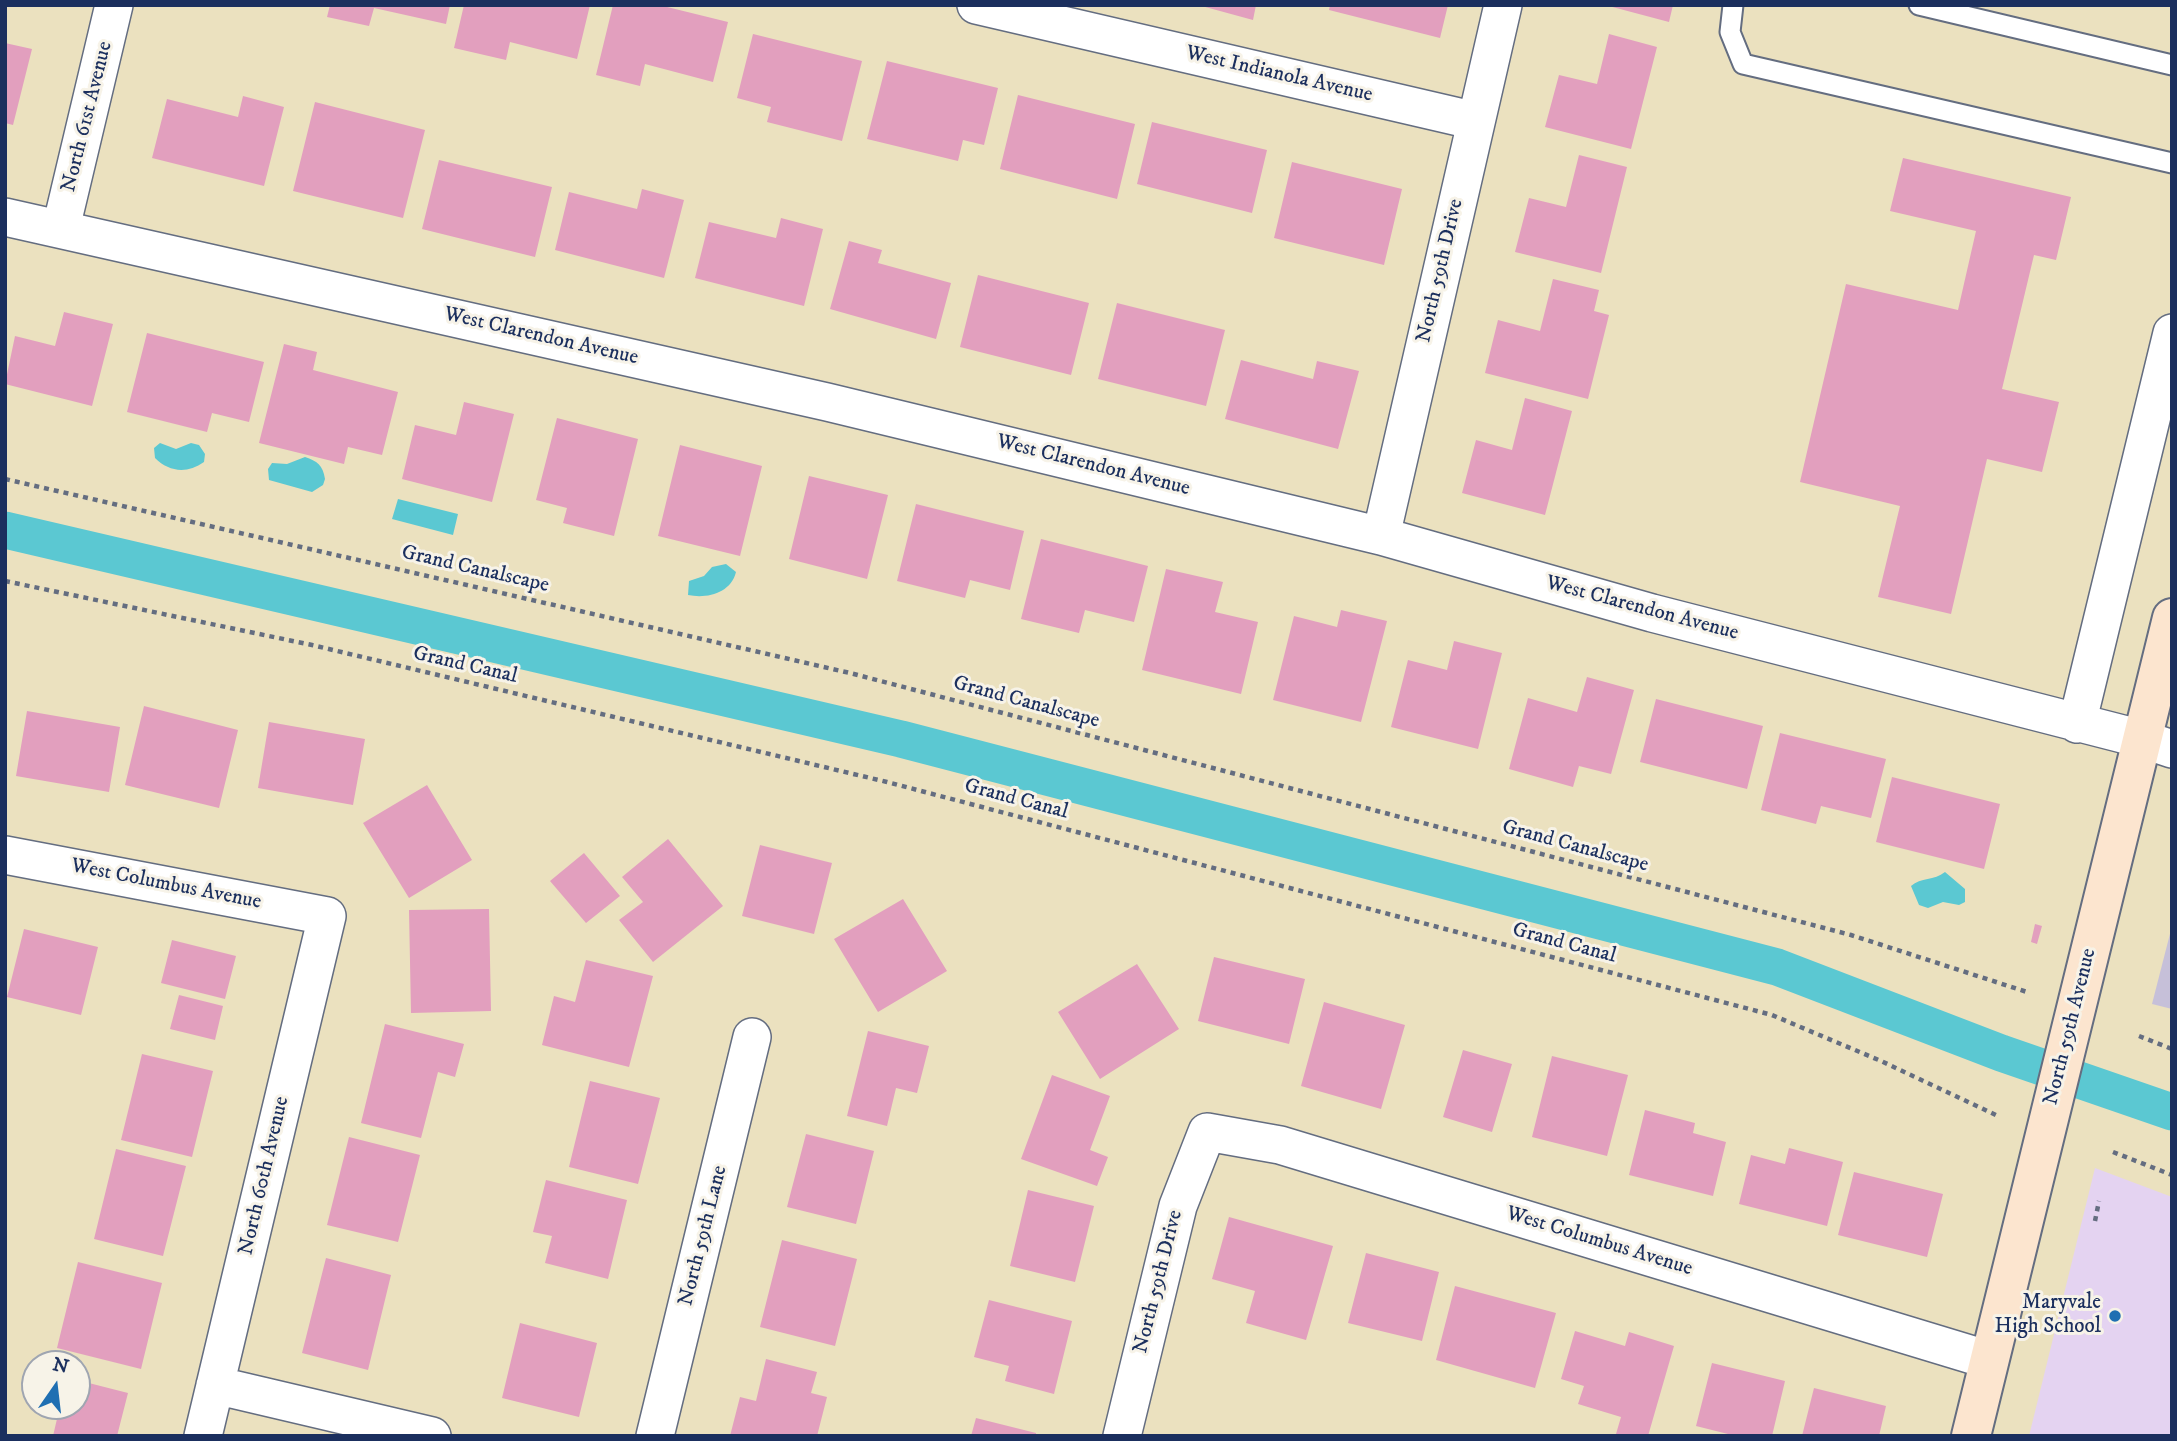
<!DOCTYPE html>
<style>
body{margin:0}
#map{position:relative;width:2177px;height:1441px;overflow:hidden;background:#ebe1bf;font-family:"IM FELL DW Pica",serif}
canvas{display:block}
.frame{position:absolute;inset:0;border:7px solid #1b2f5e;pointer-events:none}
.north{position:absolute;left:21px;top:1350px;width:70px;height:70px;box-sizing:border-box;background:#f7f3e8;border:2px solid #9fa5b1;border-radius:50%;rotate:14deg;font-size:19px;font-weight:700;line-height:28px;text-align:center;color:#1b2f5e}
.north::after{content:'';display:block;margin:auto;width:24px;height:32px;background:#1f6fb2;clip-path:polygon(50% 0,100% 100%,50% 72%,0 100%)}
</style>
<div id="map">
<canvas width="2177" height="1441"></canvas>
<div class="frame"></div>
<div class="north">N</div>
</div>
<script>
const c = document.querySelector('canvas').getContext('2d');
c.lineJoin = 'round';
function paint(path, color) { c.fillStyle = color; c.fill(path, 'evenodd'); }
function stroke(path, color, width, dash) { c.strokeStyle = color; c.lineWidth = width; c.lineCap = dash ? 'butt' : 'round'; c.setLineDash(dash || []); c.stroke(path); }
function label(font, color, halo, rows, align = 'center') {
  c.font = font + ' "IM FELL DW Pica",serif'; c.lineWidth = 6; c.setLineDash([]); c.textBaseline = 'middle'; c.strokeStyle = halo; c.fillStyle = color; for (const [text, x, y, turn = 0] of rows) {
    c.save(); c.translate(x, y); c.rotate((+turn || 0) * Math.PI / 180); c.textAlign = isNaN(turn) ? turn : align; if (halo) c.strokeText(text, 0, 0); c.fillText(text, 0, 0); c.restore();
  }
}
paint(new Path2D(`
 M2095 1168 2172 1197V1436H2029Z`), '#e4d3f1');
paint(new Path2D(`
 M2172 926V1009L2152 1004Z`), '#c6c0d9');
paint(new Path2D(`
 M160 443 176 449 191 443 199 445 205 454 204 462C187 474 169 472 155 458L154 448Z
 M305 457C317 461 323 465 325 479L323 485 312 492 269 480 268 469 272 463 287 464Z
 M398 499 458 514 453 535 392 519Z
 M726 564 736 572C731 593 707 599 688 595L689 581 704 576 712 567Z
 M1945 872 1965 889V902L1959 905 1943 902 1928 908 1919 905 1911 886C1921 877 1934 881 1945 872Z`), '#5bc8d2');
stroke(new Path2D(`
 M5 530 901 739 1777 967 2001 1053 2172 1112`), '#5bc8d2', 37);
paint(new Path2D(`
 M330 5H450L446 24 374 8 369 26 327 17Z
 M464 5H590L577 59 510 42 506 60 454 48Z
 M613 5H659L728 22 713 82 645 64 640 86 596 75Z
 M1198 5H1256L1253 20Z
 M1330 5H1448L1440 38 1329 10Z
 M1605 5H1673L1669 22Z
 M753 34 862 61 842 141 767 122 771 107 737 98Z
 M1609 34 1657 47 1631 149 1545 127 1559 75 1597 84Z
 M5 43 32 49 13 125 5 123Z
 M887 61 998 88 984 145 963 140 958 161 867 139Z
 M1018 95 1135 124 1117 199 1000 169Z
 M243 96 284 107 264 186 152 158 167 99 238 117Z
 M315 102 425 130 403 218 293 191Z
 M1152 122 1267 150 1252 213 1137 184Z
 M1579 155 1627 167 1601 273 1515 252 1529 198 1566 207Z
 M1903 158 2071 197 2056 260 2034 255 2002 389 2059 402 2042 472 1987 459 1951 614 1878 597 1900 506 1800 482 1846 284 1958 310 1976 231 1890 211Z
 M439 160 552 187 535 257 422 229Z
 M1292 162 1402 189 1384 265 1274 238Z
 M642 189 684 200 664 278 555 250 569 192 637 209Z
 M781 218 823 229 804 306 695 278 709 222 776 238Z
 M849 241 882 250 878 263 951 283 936 339 830 309Z
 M978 275 1089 303 1071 375 960 347Z
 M1553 279 1599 290 1594 311 1609 315 1588 399 1485 373 1498 320 1540 331Z
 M1117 303 1225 330 1206 406 1098 379Z
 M64 312 113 324 92 406 5 384 15 336 55 346Z
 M147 333 264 362 249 422 212 413 207 432 127 412Z
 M284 344 317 352 313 370 398 392 382 455 348 447 344 464 259 443Z
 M1241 360 1313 379 1317 361 1359 371 1338 449 1225 419Z
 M1525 398 1572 411 1545 515 1462 493 1476 440 1512 450Z
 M464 402 514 414 492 502 402 479 415 425 456 435Z
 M557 418 638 439 614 536 563 523 567 508 536 500Z
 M680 445 762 466 740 556 658 536Z
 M809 476 888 495 867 579 789 559Z
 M916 504 1024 531 1010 590 970 580 965 598 897 581Z
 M1041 539 1148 566 1134 622 1085 610 1079 633 1021 619Z
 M1166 569 1223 582 1215 612 1258 622 1241 694 1142 670Z
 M1341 610 1387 621 1361 722 1273 700 1294 616 1337 627Z
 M1454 641 1502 653 1478 749 1391 727 1408 660 1447 670Z
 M1587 677 1634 690 1611 774 1579 766 1573 787 1509 769 1528 698 1577 712Z
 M1656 699 1763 726 1747 789 1640 762Z
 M144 706 238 730 219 808 125 785Z
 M27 711 120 727 109 792 16 776Z
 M269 722 365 739 353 805 258 788Z
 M1780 733 1886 759 1871 818 1821 806 1816 824 1761 810Z
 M1892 777 2000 804 1984 869 1876 842Z
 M427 785 472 860 409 898 363 823Z
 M668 839 723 906 653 962 619 920 643 902 622 877Z
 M760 845 832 863 814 934 742 916Z
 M584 853 620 896 586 923 550 881Z
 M903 899 947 971 878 1012 834 939Z
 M489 909 491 1011 411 1013 409 910Z
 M2035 924 2042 926 2037 944 2031 942Z
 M24 929 98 947 81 1015 7 997Z
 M172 940 236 956 225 999 161 983Z
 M1214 957 1305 979 1289 1044 1198 1021Z
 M586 960 653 976 629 1067 542 1045 554 996 575 1002Z
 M1137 964 1179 1029 1100 1079 1058 1012Z
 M179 995 223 1006 215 1040 170 1029Z
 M1324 1002 1405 1025 1381 1109 1301 1086Z
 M385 1024 464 1044 455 1077 438 1072 421 1138 361 1123Z
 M868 1031 929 1046 917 1093 896 1088 887 1126 847 1116Z
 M1463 1050 1512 1064 1492 1132 1443 1117Z
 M142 1054 213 1071 192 1157 121 1140Z
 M1552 1056 1628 1075 1607 1156 1532 1137Z
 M1052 1075 1110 1096 1090 1150 1108 1157 1097 1186 1021 1159Z
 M590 1081 660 1098 638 1184 569 1167Z
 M1645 1110 1695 1123 1693 1133 1726 1142 1713 1196 1629 1175Z
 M806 1134 874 1151 856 1224 787 1207Z
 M349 1137 420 1155 398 1242 327 1225Z
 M1789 1148 1843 1162 1827 1226 1739 1204 1751 1155 1785 1164Z
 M116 1149 186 1166 163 1256 94 1239Z
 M1854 1172 1943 1194 1927 1257 1838 1235Z
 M546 1180 627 1200 608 1279 545 1263 552 1236 533 1232Z
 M1028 1190 1094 1206 1075 1282 1010 1266Z
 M1229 1217 1333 1246 1306 1340 1246 1323 1255 1291 1212 1279Z
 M782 1240 857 1259 835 1346 760 1327Z
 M1366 1253 1439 1272 1422 1341 1348 1323Z
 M326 1258 391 1275 368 1370 302 1353Z
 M78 1262 162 1283 141 1369 57 1348Z
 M1455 1286 1556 1313 1535 1388 1436 1360Z
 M989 1300 1072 1321 1054 1394 1005 1381 1009 1366 974 1357Z
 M520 1323 597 1343 579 1417 502 1398Z
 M1575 1331 1625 1346 1629 1332 1674 1346 1648 1436 1616 1434 1621 1417 1578 1404 1584 1386 1561 1379Z
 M766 1359 817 1372 811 1393 827 1397 817 1436H730L740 1397 756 1401Z
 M1712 1363 1785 1381 1772 1436H1736L1696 1426Z
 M77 1380 128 1393 117 1436H53L60 1406H77Z
 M1814 1388 1886 1406 1879 1436H1802Z
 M976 1418 1036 1433V1436H971Z`), '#e29fbe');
const lane = new Path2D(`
 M1733 5 1730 32 1743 64 2172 163
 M1919 5 2172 65`);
const street = new Path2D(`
 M976 5 1476 121
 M5 217 827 402 1381 536 1652 613 2142 739 2172 749
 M61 228 114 5
 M1381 536 1503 5
 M2077 724 2172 333
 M5 855 327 916 203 1436
 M215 1385 432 1436
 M655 1436 752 1037
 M1122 1436 1178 1206 1207 1132 1280 1145 1989 1360`);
const secondary = new Path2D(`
 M1971 1436 2172 618`);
stroke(lane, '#646d80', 23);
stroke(street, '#646d80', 40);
stroke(secondary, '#646d80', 42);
stroke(new Path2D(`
 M5 479 850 673 1851 935 2030 993
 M5 581 312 645 887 782 1772 1015 1881 1061 1998 1116
 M2139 1036 2172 1049
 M2113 1152 2172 1175
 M2095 1221 2099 1201`), '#646d80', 4.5, [5, 5]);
stroke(lane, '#fff', 19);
stroke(street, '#fff', 37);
stroke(secondary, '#fce5cf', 38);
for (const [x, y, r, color] of [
 [2115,1316,7,"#1f6fb2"]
]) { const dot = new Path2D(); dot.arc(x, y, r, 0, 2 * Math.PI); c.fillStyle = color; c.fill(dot); stroke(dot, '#f7f3e8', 2.5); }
label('21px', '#1b2f5e', '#f7f3e8', [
 ["West Indianola Avenue",1279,75,13],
 ["North 61st Avenue",88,117,-76],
 ["North 59th Drive",1441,271,-77],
 ["West Clarendon Avenue",541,337,13],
 ["West Clarendon Avenue",1093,466,14],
 ["Grand Canalscape",475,570,13],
 ["West Clarendon Avenue",1642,609,15],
 ["Grand Canal",465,666,13],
 ["Grand Canalscape",1026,703,15],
 ["Grand Canal",1016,800,15],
 ["Grand Canalscape",1575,847,15],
 ["West Columbus Avenue",166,885,11],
 ["Grand Canal",1564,944,15],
 ["North 59th Avenue",2071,1027,-76],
 ["North 60th Avenue",265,1176,-77],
 ["North 59th Lane",704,1236,-76],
 ["West Columbus Avenue",1599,1242,17],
 ["North 59th Drive",1159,1282,-76]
]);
label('21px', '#1b2f5e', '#f7f3e8', [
 ["Maryvale",2101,1304],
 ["High School",2101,1328]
], 'right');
</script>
